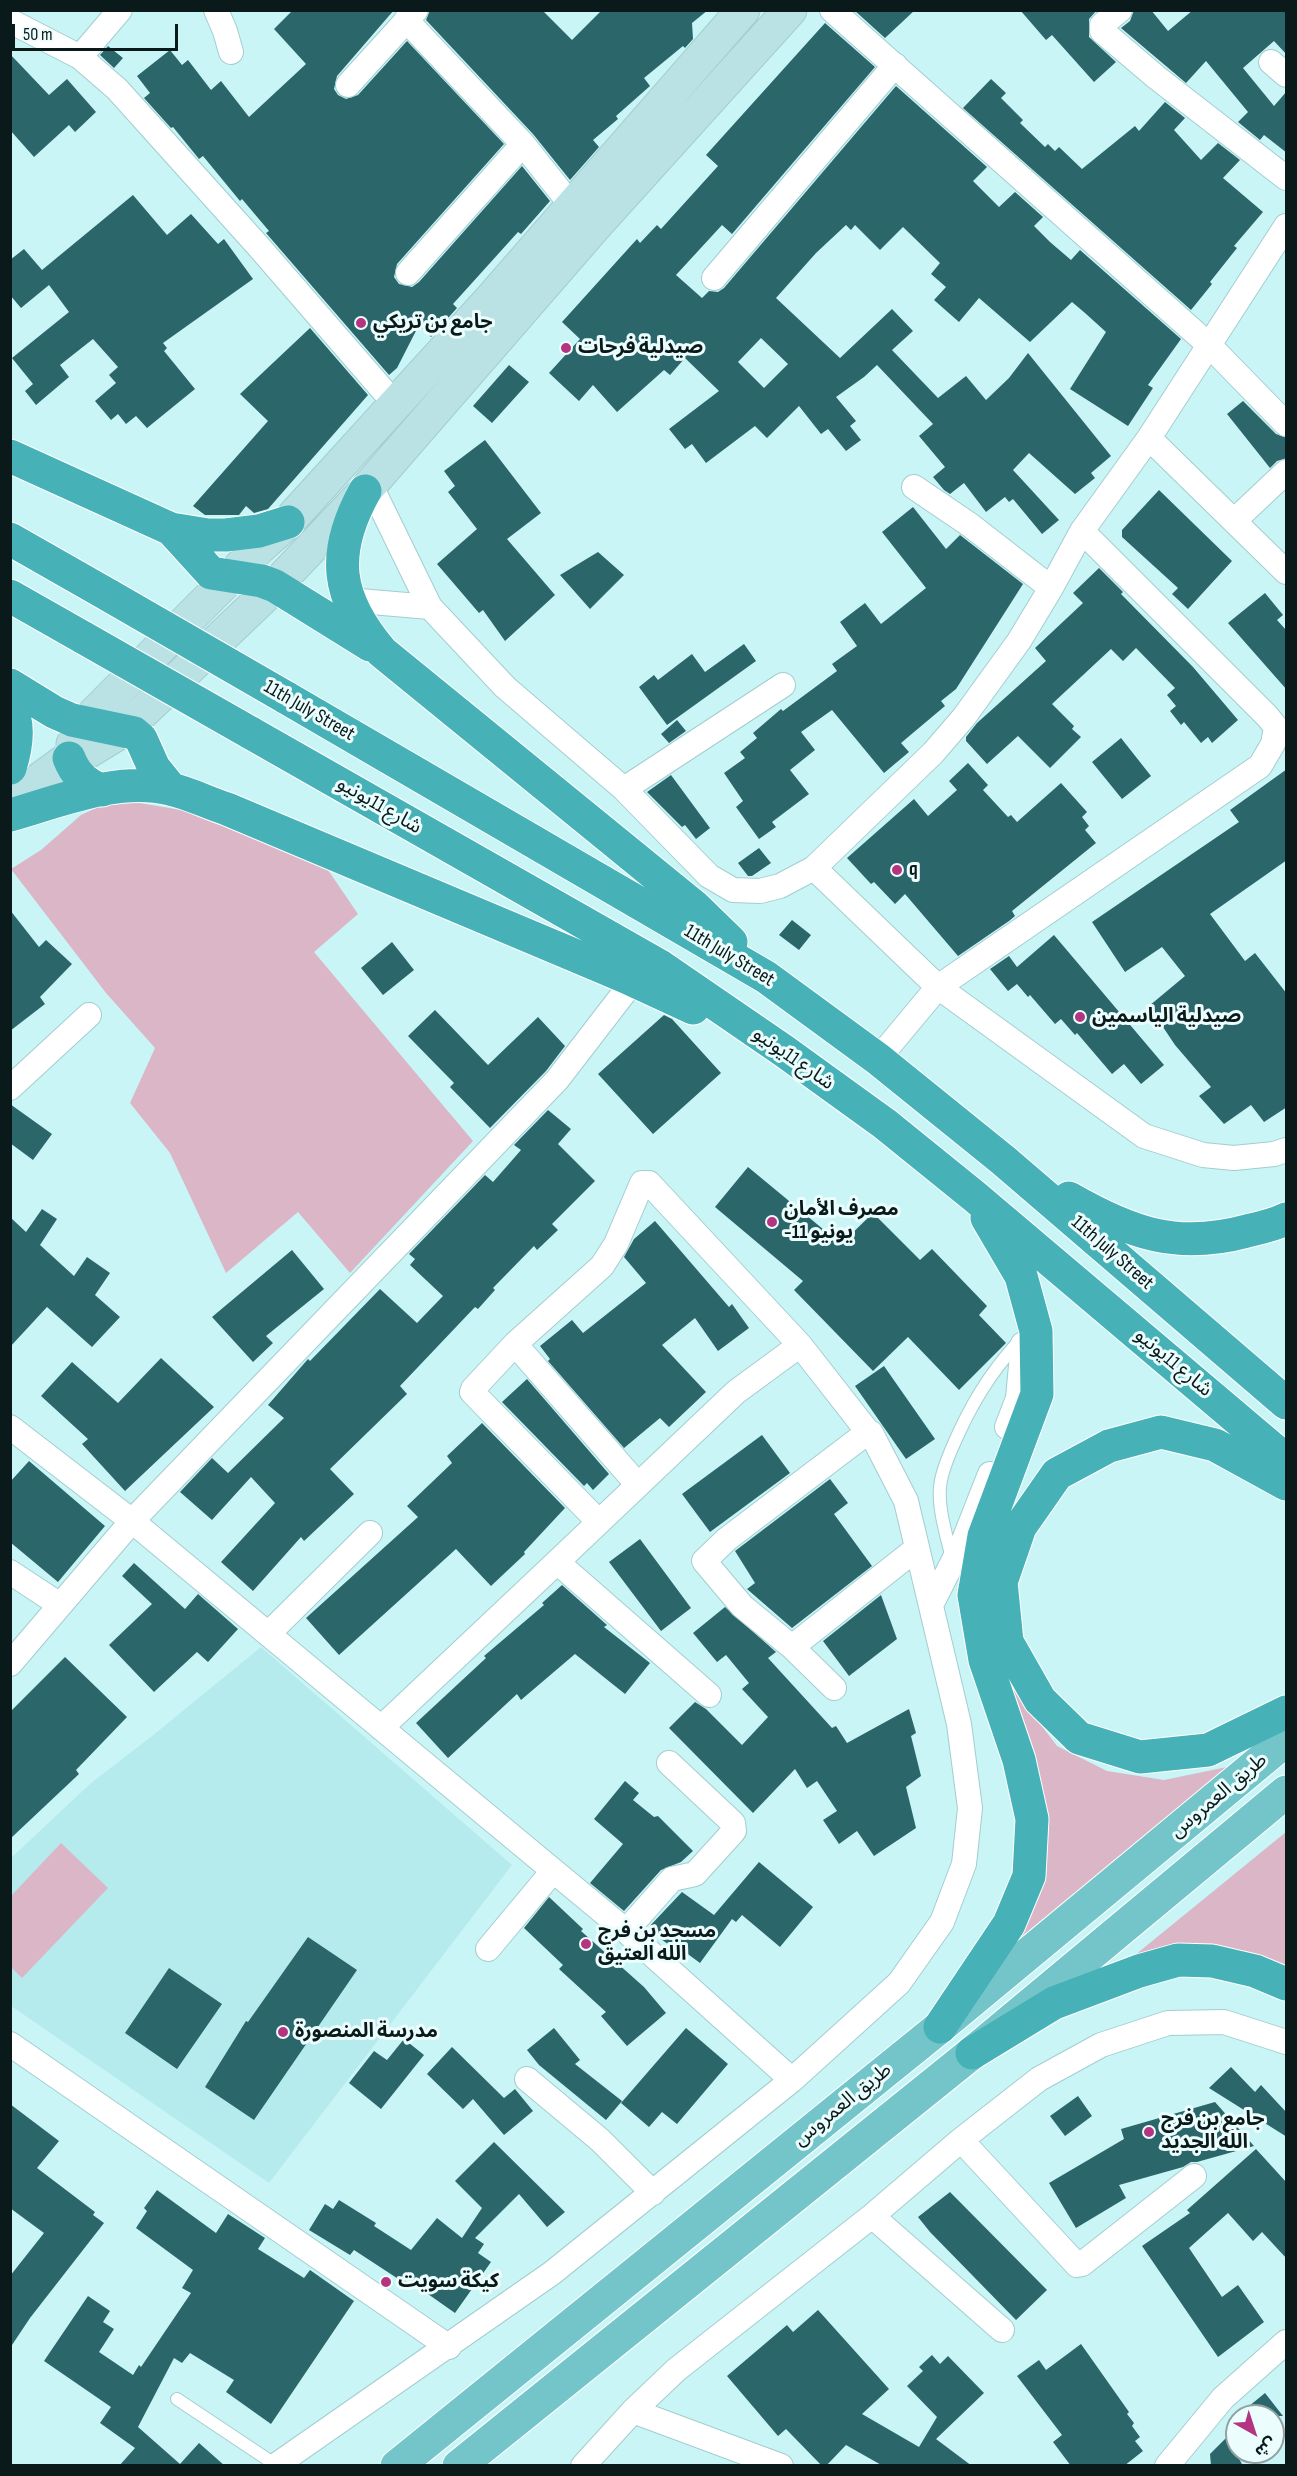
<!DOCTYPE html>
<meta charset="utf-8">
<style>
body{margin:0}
#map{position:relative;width:1297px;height:2476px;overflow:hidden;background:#caf5f7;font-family:"Sofia Sans Condensed","Noto Sans Arabic",sans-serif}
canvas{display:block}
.frame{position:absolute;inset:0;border:12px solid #0a1a1b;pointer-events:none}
.north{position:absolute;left:1225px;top:2404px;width:60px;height:60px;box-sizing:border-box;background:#ecfdfd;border:2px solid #92a2a3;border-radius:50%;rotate:141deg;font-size:16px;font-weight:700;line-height:24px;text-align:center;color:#0a1a1b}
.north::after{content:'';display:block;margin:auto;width:21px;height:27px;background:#b43481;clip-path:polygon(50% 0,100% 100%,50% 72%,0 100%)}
.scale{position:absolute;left:12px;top:24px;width:166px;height:27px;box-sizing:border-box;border:3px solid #0a1a1b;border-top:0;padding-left:8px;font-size:18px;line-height:21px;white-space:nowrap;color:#0a1a1b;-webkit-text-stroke:4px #ecfdfd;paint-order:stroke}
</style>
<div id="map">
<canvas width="1297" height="2476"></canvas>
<div class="frame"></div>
<div class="north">ش</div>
<div class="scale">50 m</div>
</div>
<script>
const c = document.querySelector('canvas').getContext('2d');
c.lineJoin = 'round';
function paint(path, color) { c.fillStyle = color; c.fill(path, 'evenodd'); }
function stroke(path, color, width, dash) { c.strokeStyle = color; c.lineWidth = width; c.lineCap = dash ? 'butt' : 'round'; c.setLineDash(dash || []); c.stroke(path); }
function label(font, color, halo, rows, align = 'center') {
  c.font = font + ' "Sofia Sans Condensed","Noto Sans Arabic",sans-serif'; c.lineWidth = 6; c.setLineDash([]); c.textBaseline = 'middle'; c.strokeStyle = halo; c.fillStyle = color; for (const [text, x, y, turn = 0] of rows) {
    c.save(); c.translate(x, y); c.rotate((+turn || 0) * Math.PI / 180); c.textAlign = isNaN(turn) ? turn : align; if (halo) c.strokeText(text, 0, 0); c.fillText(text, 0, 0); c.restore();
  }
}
paint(new Path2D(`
 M261 1647 512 1865 269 2183 11 2006V1858L91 1783 152 1736Z`), '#b6ebed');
paint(new Path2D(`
 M116 799 193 812 298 854 328 870 358 914 314 952 473 1141 350 1273 298 1212 226 1273 170 1153 130 1103 155 1048 106 993 11 869 41 850 81 815Z
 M1001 1672 1057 1746 1107 1771 1164 1780 1227 1767 1009 1947 1042 1883Z
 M1286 1832V1975L1124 1964Z
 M61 1843 108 1888 22 1978 11 1967V1896Z`), '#dab6c7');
paint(new Path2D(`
 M293 10H394L337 76 334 89 338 95 346 99 358 95 407 41 504 144 397 264 394 277 399 284 412 287 419 282 522 166 550 201 521 234 518 232 453 304 457 308 431 337 419 325 397 368 389 375 266 233 269 231 242 199 240 201 203 156 199 159 173 127 171 128 144 98 150 93 137 76 170 50 182 65 188 60 211 90 221 81 249 117 306 64 274 29Z
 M430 10H542L572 40 602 10H708L692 23 693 39 685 48 683 46 644 78 650 86 616 116 618 119 593 140 599 147 570 180 533 134 426 20Z
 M854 10H915L885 38Z
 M1020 10H1097L1089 19V37L1116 62 1094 82 1052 35 1046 40Z
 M1134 10H1151L1168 31 1193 10H1287V55L1274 41 1243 68 1274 106 1287 91V153L1264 135 1260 140 1238 122 1248 112 1206 61 1186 83 1121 28 1130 21Z
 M825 23 875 67 732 234 722 225 676 275 702 298 709 291 718 292 724 288 896 86 987 167 973 181 999 207 1015 192 1043 217 1034 226 1050 242 1071 260 1080 250 1181 339 1148 385 1153 388 1128 426 1070 389 1106 332 1085 313 1072 302 1030 342 979 298 959 322 934 300 946 287 931 274 940 263 903 227 880 250 855 225 851 230 846 225 816 253 776 298 840 358 892 309 913 331 892 350 938 398 966 376 986 400 1009 378 1028 353 1111 456 1091 473 1095 478 1075 494 1029 453 1013 470 1059 520 1042 534 1013 499 1009 502 1005 497 986 512 964 483 950 494 944 490 933 477 945 467 919 436 933 424 877 365 864 377 836 397 856 421 850 426 861 440 846 451 828 429 821 434 799 406 767 438 755 426 706 463 692 444 685 449 669 429 719 391 685 358 670 375 664 370 617 412 593 385 579 401 549 373 580 339 562 322 637 239 640 243 657 225 661 229 718 166 706 155ZM761 338 788 364 764 388 738 362Z
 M108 46 123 58 114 68 100 55Z
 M10 54 49 95 67 79 96 112 75 132 69 125 34 157 10 130Z
 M991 79 1006 93 1001 98 1023 120 1020 123 1045 147 1048 144 1055 151 1059 147 1082 169 1135 126 1139 131 1165 102 1185 118 1174 130 1201 160 1218 143 1240 160 1223 178 1263 212 1234 246 1237 248 1210 282 1212 284 1191 310 963 108Z
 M133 195 167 235 191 214 218 244 224 239 253 279 163 343 167 348 164 351 195 389 147 428 136 416 126 424 118 414 111 420 95 401 116 383 109 375 118 367 93 339 60 365 69 377 36 405 25 391 33 384 12 358 69 312 49 285 21 308 10 295V260L24 249 42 270Z
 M310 328 368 395 268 509 254 513 246 506 239 515H205L193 506 268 421 240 394Z
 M509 365 529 382 492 423 473 406Z
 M1243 401 1276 434 1287 438V458L1277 461 1270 468 1227 414Z
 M485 440 541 513 507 539 555 595 505 641 483 610 479 613 437 564 477 529 448 492 455 486 444 471Z
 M1159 490 1232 561 1188 609 1172 594 1178 588 1122 537V530Z
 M913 507 946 549 960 535 1023 584 956 689 941 701 945 706 901 743 909 752 884 773 832 710 801 732 815 750 790 770 809 794 772 822 776 827 759 839 736 807 743 801 724 773 745 758 740 752 757 738 753 733 781 709 783 711 837 671 832 664 857 646 840 622 865 603 881 624 926 588 882 532Z
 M598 552 624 575 590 609 560 575Z
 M1099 568 1123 592 1121 594 1193 667 1238 720 1212 743 1208 737 1201 743 1184 722 1181 725 1170 711 1176 706 1167 695 1175 688 1136 648 1123 661 1111 649 1052 704 1074 726 1072 729 1081 737 1050 768 1018 736 987 764 966 741V737L977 723 1046 661 1035 648 1083 603 1073 593Z
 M1265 593 1283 615 1277 620 1287 631V690L1228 623Z
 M744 644 756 661 667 725 639 687 654 675 658 680 692 654 705 672Z
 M677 720 686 731 669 743 661 734Z
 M1121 738 1151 776 1122 799 1092 762Z
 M968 763 988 785 983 790 1008 817 1011 815 1017 822 1061 783 1087 812 1082 817 1089 826 1085 830 1096 843 1012 911 1015 916 1009 921 958 956 905 894 895 904 874 882 871 884 847 858 914 799 928 816 957 790 949 781Z
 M1287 769V860L1210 914 1245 961 1255 953 1287 994V1107L1264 1122 1251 1105 1224 1124 1199 1096 1211 1087 1175 1045 1149 1006 1185 976 1162 947 1125 972 1092 922 1239 822 1230 810Z
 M671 775 710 828 696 839 685 825 682 827 647 792Z
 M759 848 771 863 752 876H748L738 863Z
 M10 910 39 947 46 940 72 964 40 997 45 1004 10 1031Z
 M792 920 811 935 799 950 779 935Z
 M1054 935 1164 1065 1141 1084 1124 1064 1112 1074 1077 1033 1075 1035 1061 1019 1055 1024 1030 995 1028 997 1017 984 1008 991 990 969 1009 956 1017 967Z
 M392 942 414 970 383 995 361 968Z
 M435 1010 488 1065 538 1017 565 1046 546 1071 490 1128 450 1087 454 1083 408 1036Z
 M664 1015 672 1019 721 1073 653 1134 598 1074Z
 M10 1104 52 1134 33 1160 10 1143Z
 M548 1110 571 1129 558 1144 595 1181 552 1224 558 1230 537 1250 534 1246 493 1288 495 1290 478 1309 475 1307 400 1386 407 1394 330 1469 354 1494 304 1541 301 1537 253 1591 221 1562 275 1503 251 1477 212 1520 180 1492 212 1458 228 1473 284 1418 268 1405 308 1359 310 1361 380 1289 417 1323 443 1296 410 1265 415 1259 409 1254 485 1175 493 1182 521 1150 514 1145Z
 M748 1167 841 1244 873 1213 920 1260 932 1249 987 1306 979 1315 1006 1343 959 1390 908 1337 873 1371 794 1290 803 1281 715 1207Z
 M42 1209 57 1219 40 1245 74 1276 87 1257 110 1273 95 1295 120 1317 92 1347 47 1307 10 1347V1217L26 1232Z
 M655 1221 729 1307 732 1304 749 1328 718 1351 695 1318 662 1345 706 1392 669 1427 660 1418 624 1448 548 1361 550 1359 540 1346 572 1320 583 1333 646 1283 624 1257 634 1239Z
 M292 1250 324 1289 266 1336 273 1343 253 1362 212 1317Z
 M161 1358 214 1407 125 1491 82 1444 88 1439 41 1396 72 1362 118 1403Z
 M884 1366 935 1439 906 1459 855 1386Z
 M527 1379 609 1474 593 1490 587 1483 584 1486 502 1402Z
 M482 1423 565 1508 524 1552 525 1554 491 1586 456 1549 339 1655 306 1618 418 1517 407 1506 452 1463 447 1456Z
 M762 1435 790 1473 710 1532 682 1494Z
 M29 1461 105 1526 58 1582 10 1542V1482Z
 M830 1479 848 1503 834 1514 872 1566 792 1628 747 1589 755 1583 735 1551Z
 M640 1539 691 1608 661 1631 609 1562Z
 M134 1563 185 1609 198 1594 238 1629 208 1662 197 1652 154 1692 109 1645 152 1604 122 1576Z
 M562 1585 607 1625 604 1627 650 1663 625 1694 575 1654 521 1700 517 1694 448 1758 416 1723 486 1658 484 1656 544 1605 542 1603Z
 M881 1595 897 1639 849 1676 823 1641Z
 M725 1607 776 1652 768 1658 832 1728 836 1726 847 1743 909 1709 916 1733 911 1736 921 1776 906 1787 916 1828 874 1856 857 1831 839 1844 823 1820 837 1811 817 1781 807 1788 795 1769 753 1813 669 1728 695 1702 706 1709 742 1745 768 1717 742 1689 749 1683 726 1655 717 1662 693 1633Z
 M65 1657 127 1717 76 1770 79 1774 10 1839V1712Z
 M625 1781 639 1793 633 1800 654 1817 658 1816 693 1851 681 1862 661 1870 624 1911 590 1883 623 1844 594 1819Z
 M759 1862 813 1907 780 1947 742 1915 736 1922 732 1919 700 1963 681 1949 679 1952 647 1929 682 1892 714 1915Z
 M549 1897 583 1929 581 1931 644 1987 666 2013 627 2046 601 2016 606 2012 559 1969 563 1965 524 1928Z
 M308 1937 357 1970 254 2120 205 2087 246 2021 248 2022Z
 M169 1968 222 2004 177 2069 125 2033Z
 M554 2028 580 2060 575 2064 622 2101 606 2120 539 2065 527 2050Z
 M686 2028 728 2064 677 2124 662 2112 649 2127 621 2103Z
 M404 2039 424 2055 381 2109 349 2083 374 2051 387 2060Z
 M452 2047 504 2098 515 2089 533 2111 504 2135 473 2099 463 2109 427 2074Z
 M1231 2067 1255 2092 1261 2085 1287 2113V2137L1209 2088Z
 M1078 2096 1092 2116 1065 2136 1050 2116Z
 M1215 2102 1254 2146 1197 2162H1191L1183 2167 1119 2185 1126 2198 1076 2228 1049 2183 1124 2139 1121 2129Z
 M10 2104 59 2141 37 2168 95 2212 93 2215 104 2223 30 2318 10 2348V2276L44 2233 10 2208Z
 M494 2142 565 2212 547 2227 519 2194 475 2238 484 2244 478 2253 491 2262 455 2313 408 2280 406 2284 354 2250 350 2255 309 2230 325 2204 333 2209 339 2200 376 2223 374 2226 411 2250 437 2218 462 2238 482 2208 455 2181Z
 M1256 2149 1287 2183V2259L1262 2232 1253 2241 1228 2213 1189 2248 1222 2297 1238 2285 1264 2322 1218 2357 1142 2246 1190 2213 1187 2210Z
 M157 2190 216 2233 228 2214 265 2238 258 2249 304 2278 310 2270 354 2301 271 2424 226 2392 234 2380 190 2353 182 2363 174 2358 138 2427 180 2464 199 2443 225 2466H119L135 2448 100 2423 111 2407 44 2361 88 2296 110 2311 103 2322 114 2329 99 2352 133 2375 139 2365 141 2367 191 2293 182 2288 193 2270 136 2228 147 2211 144 2208Z
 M950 2192 1047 2290 1016 2320 930 2232 918 2217Z
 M818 2310 889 2389 862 2414 919 2447 937 2417 907 2386 923 2371 919 2367 932 2355 940 2364 948 2356 984 2393 936 2439 972 2466H883L846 2445 826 2466H822L786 2429 778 2436 727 2376 787 2325 793 2332Z
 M1081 2344 1129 2412 1127 2414 1134 2423 1132 2426 1140 2437 1135 2441 1143 2451 1124 2466H1071L1053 2442 1062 2435 1017 2376 1039 2360 1046 2370Z
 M1265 2393 1283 2416H1237Z
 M1227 2437 1243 2466H1211L1210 2454Z`), '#2a666a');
const service = new Path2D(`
 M952 1559C947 1537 938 1510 940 1487 941 1473 947 1460 952 1448 970 1406 989 1374 1020 1340
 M177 2399 276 2465`);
const minor = new Path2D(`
 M216 10 225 31 231 52
 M832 10 1209 345 1286 424
 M1120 10 1102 25V31L1156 77 1286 178
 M406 20 523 144 572 206
 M10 21 80 57 117 89 259 247 395 404
 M80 57 120 10
 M1271 62 1286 75
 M348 85 416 10
 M408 273 523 144
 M714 278 895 65
 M1149 438 1286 572
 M370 484 430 607
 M914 487 970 525 1051 588
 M1234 521 1286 472
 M348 600 430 607 505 687 624 789 709 876 733 890 760 891 780 886 814 868 938 987 1260 766 1273 744 1276 727 1267 716 1082 531
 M624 789 783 685
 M814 868 933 753 964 717 1019 641 1051 588 1082 531 1149 438 1286 226
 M878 1059 938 987 1144 1136 1203 1155 1234 1158 1274 1154 1286 1150
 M10 1088 89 1015
 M515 1344 638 1485
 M10 1427 132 1521 626 1931 792 2080
 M1007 1427 1018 1398 1023 1344
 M557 1562 736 1392 800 1345
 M10 1572 60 1605
 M931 1605 964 1540 990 1474
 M268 1634 370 1533
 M792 1647 742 1606 704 1561 727 1539 868 1432
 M10 1664 132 1521 557 1080 634 980
 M834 1688 792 1647 916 1549
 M381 1728 557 1562 709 1695
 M626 1931 672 1879 695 1874 734 1831 733 1823 669 1763
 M488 1949 553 1871
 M10 2044 449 2347
 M527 2079 600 2140 653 2193
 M961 2140 1077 2265 1082 2264 1194 2176
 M872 2216 1002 2330
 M633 2411 781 2466
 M275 2466 552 2273 792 2080 899 1983 942 1922 964 1864 970 1808 959 1724 906 1501 871 1433 868 1432 800 1345 649 1183H642L616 1244 602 1266 515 1344 473 1389 472 1392 598 1521
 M583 2466 633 2411 676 2370 872 2216 961 2140 1039 2079 1101 2045 1168 2023 1224 2022 1286 2042
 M1167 2466 1223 2398 1286 2342`);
const secondary = new Path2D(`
 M73 744 84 724 259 548 288 522 490 300 743 10
 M10 801 69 758 89 751 125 729 275 586 365 491 595 226 790 10`);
const primary = new Path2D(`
 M397 2466 940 2027 1286 1740
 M459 2466 972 2053 1286 1792`);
const trunk = new Path2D(`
 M10 456 171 529 208 535H226L259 531 288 522
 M365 491C330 554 336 598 382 652L695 907 731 942
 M171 529 211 573 262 581 275 586 370 645
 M10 539 110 596
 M10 596 84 638
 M10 685 54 712 72 720 134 733 141 739 154 768 171 789
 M285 697 766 977 878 1059 1003 1160 1286 1403
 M10 707C21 725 16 749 10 768
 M249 732 660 966 784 1051 885 1124 974 1196 1286 1460
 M69 758C75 774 85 784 102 790
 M10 815C60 801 118 776 170 789 189 793 208 803 227 809L626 977 693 1008
 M1069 1198C1130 1233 1177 1250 1247 1231 1260 1228 1274 1225 1286 1219
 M1286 1484 1215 1445 1161 1432 1109 1446 1057 1474 1020 1527 1001 1582 1007 1642 1040 1700 1079 1738 1140 1757 1208 1750 1286 1712
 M940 2027 1009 1924 1029 1876 1032 1819 1019 1760 985 1660 974 1595 984 1536 1037 1394 1036 1331 1021 1276 987 1218
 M972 2053 1054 2003 1139 1971 1178 1960 1212 1961 1255 1971 1286 1984`);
stroke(service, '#a3cdcf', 14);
stroke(minor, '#a3cdcf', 26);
stroke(secondary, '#a3cdcf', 35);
stroke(primary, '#fff', 35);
stroke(trunk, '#fff', 35);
stroke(service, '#fff', 12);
stroke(minor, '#fff', 24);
stroke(secondary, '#bae2e4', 33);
stroke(primary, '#74c5c9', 33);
stroke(trunk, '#46b2b7', 33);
const trunkBridge = new Path2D(`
 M110 596 285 697
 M84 638 249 732`);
stroke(trunkBridge, '#fff', 35, []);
stroke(trunkBridge, '#46b2b7', 33);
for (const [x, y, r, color] of [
 [361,323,6,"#b43481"],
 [566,348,6,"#b43481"],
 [897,870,6,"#b43481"],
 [1080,1017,6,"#b43481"],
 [772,1222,6,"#b43481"],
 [586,1944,6,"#b43481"],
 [283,2032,6,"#b43481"],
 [1149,2132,6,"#b43481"],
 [386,2282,6,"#b43481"]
]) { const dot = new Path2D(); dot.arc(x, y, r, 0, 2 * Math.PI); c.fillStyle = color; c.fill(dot); stroke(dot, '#ecfdfd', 2); }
label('bold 20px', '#0a1a1b', '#ecfdfd', [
 ["جامع بن تريكي",373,323],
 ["صيدلية فرحات",578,348],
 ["q",909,870],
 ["صيدلية الياسمين",1092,1017],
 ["مصرف الأمان",784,1210],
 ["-11 يونيو",784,1233],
 ["مسجد بن فرج",598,1932],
 ["الله العتيق",598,1955],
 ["مدرسة المنصورة",295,2032],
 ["جامع بن فرج",1161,2120],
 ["الله الجديد",1161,2143],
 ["كيكة سويت",398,2282]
], 'left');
label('20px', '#0a1a1b', '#ecfdfd', [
 ["11th July Street",309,711,30],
 ["شارع 11يونيو",379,806,30],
 ["11th July Street",729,956,31],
 ["شارع 11يونيو",793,1059,35],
 ["11th July Street",1112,1253,41],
 ["شارع 11يونيو",1173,1363,40],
 ["طريق العمروس",1219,1796,-40],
 ["طريق العمروس",843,2105,-39]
]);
</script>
